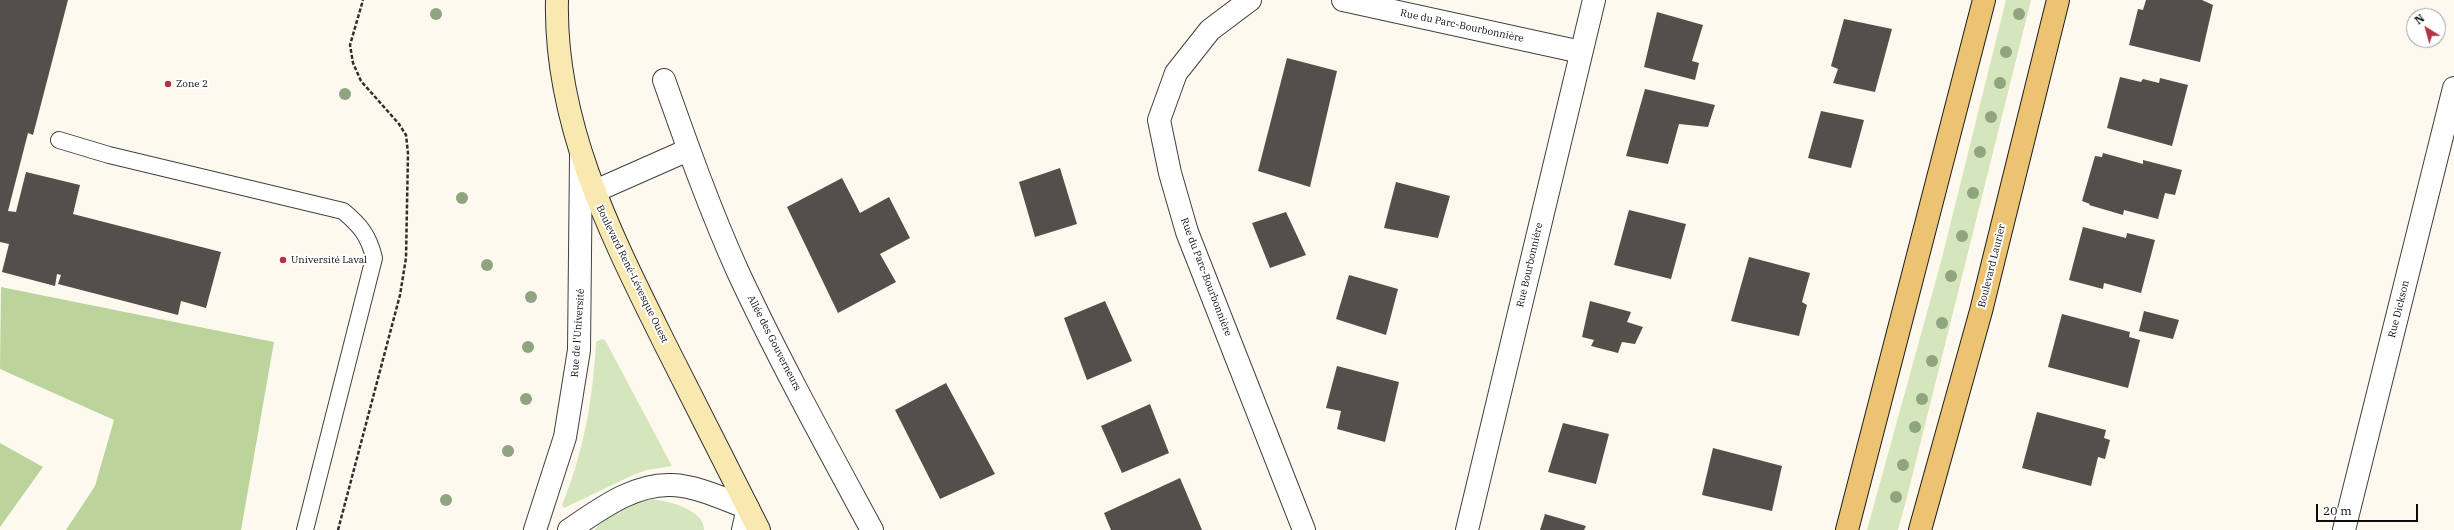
<!DOCTYPE html>
<meta charset="utf-8">
<style>
body{margin:0}
#map{position:relative;width:2454px;height:530px;overflow:hidden;background:#fef9ef;font-family:"IBM Plex Serif",serif}
canvas{display:block}
.north{position:absolute;left:2406px;top:8px;width:40px;height:40px;box-sizing:border-box;background:#fff;border:1px solid #9e9e9e;border-radius:50%;rotate:323deg;font-size:11px;font-weight:700;line-height:16px;text-align:center;color:#0d0d0d}
.north::after{content:'';display:block;margin:auto;width:14px;height:18px;background:#b13243;clip-path:polygon(50% 0,100% 100%,50% 72%,0 100%)}
.scale{position:absolute;left:2316px;top:504px;width:102px;height:18px;box-sizing:border-box;border:2px solid #0d0d0d;border-top:0;padding-left:5px;font-size:12px;line-height:14px;white-space:nowrap;color:#0d0d0d;-webkit-text-stroke:3px #fff;paint-order:stroke}
</style>
<div id="map">
<canvas width="2454" height="530"></canvas>
<div class="north">N</div>
<div class="scale">20 m</div>
</div>
<script>
const c = document.querySelector('canvas').getContext('2d');
c.lineJoin = 'round';
function paint(path, color) { c.fillStyle = color; c.fill(path, 'evenodd'); }
function stroke(path, color, width, dash) { c.strokeStyle = color; c.lineWidth = width; c.lineCap = dash ? 'butt' : 'round'; c.setLineDash(dash || []); c.stroke(path); }
function label(font, color, halo, rows, align = 'center') {
  c.font = font + ' "IBM Plex Serif",serif'; c.lineWidth = 4; c.setLineDash([]); c.textBaseline = 'middle'; c.strokeStyle = halo; c.fillStyle = color; for (const [text, x, y, turn = 0] of rows) {
    c.save(); c.translate(x, y); c.rotate((+turn || 0) * Math.PI / 180); c.textAlign = isNaN(turn) ? turn : align; if (halo) c.strokeText(text, 0, 0); c.fillText(text, 0, 0); c.restore();
  }
}
paint(new Path2D(`
 M2006 0H2031L1906 501 1898 530H1867L1942 258Z
 M602 339 605 340 672 466 647 470 633 475 564 508 562 505C584 452 593 398 596 342Z
 M650 499C665 500 705 509 704 530H594C611 513 627 505 650 499Z`), '#d5e5bc');
paint(new Path2D(`
 M1 287 274 342 241 530H66L95 486 114 420 0 369Z
 M0 443 43 467 0 527Z`), '#bbd49c');
paint(new Path2D(`
 M0 0H68L33 135 28 133 8 211 16 212 26 172 80 185 73 214 221 252 206 308 181 301 178 315 58 284 61 275 57 274 55 286 2 272 9 244 0 242Z
 M2146 0H2202L2213 5 2200 62 2129 45 2138 9 2143 10Z
 M1657 12 1703 25 1692 61 1699 63 1695 80 1644 67Z
 M1844 19 1892 29 1875 92 1833 83 1838 69 1831 66Z
 M1287 58 1337 71 1310 187 1258 171Z
 M2120 77 2141 82 2143 79 2159 83 2160 78 2188 85 2172 146 2107 128Z
 M1645 89 1715 105 1708 127 1679 124 1668 164 1626 156Z
 M1821 111 1864 120 1851 168 1808 158Z
 M2103 153 2143 164V160L2182 170 2175 195 2165 193 2158 219 2124 210 2123 215 2089 205 2090 204 2082 201 2095 156 2102 157Z
 M1060 168 1077 224 1035 237 1019 182Z
 M842 178 860 213 889 197 910 238 880 254 896 282 838 313 787 207Z
 M1396 182 1450 196 1438 238 1384 228Z
 M1629 210 1686 224 1671 279 1614 265Z
 M1286 212 1306 255 1270 268 1252 223Z
 M2083 227 2126 238 2127 233 2155 240 2141 293 2104 283 2103 289 2069 280Z
 M1749 257 1810 273 1802 302 1807 305 1799 336 1731 321Z
 M1349 275 1398 289 1386 335 1336 319Z
 M1105 301 1132 361 1087 380 1064 318Z
 M1590 301 1631 312 1627 322 1643 327 1635 344 1622 342 1618 353 1591 346 1594 340 1582 337Z
 M2144 311 2179 320 2173 339 2139 331Z
 M2062 314 2130 332 2129 337 2140 340 2128 388 2048 367Z
 M1337 366 1399 382 1385 442 1337 429 1341 411 1326 408Z
 M946 383 995 474 940 499 895 410Z
 M1150 404 1169 453 1122 473 1101 426Z
 M2037 412 2106 430 2104 438 2110 440 2105 459 2098 457 2091 486 2022 468Z
 M1563 423 1609 434 1596 484 1548 472Z
 M1713 448 1782 466 1772 511 1702 495Z
 M1180 478 1202 530H1111L1104 513Z
 M1545 514 1586 526 1584 530H1540Z`), '#554e4b');
const lane = new Path2D(`
 M59 140 109 155 343 211C360 225 369 236 374 258L305 530`);
const street = new Path2D(`
 M1250 0 1210 30 1176 73 1159 120 1170 173 1187 232 1304 530
 M1343 0 1581 52
 M664 80C687 145 710 210 738 272 779 360 826 445 872 530
 M593 192 688 150
 M535 530 565 437 579 350 581 157
 M569 530C599 510 634 483 672 485 697 486 724 499 748 508L743 530
 M1467 530 1594 0
 M2344 530 2454 88`);
const secondary = new Path2D(`
 M557 0C554 125 612 237 666 346 697 407 728 469 759 530`);
const primary = new Path2D(`
 M1847 530 1984 0
 M1920 530 1981 311 2058 0`);
stroke(lane, '#404040', 18);
stroke(street, '#404040', 24);
stroke(secondary, '#2f2f2f', 24);
stroke(primary, '#1e1e1e', 24);
stroke(new Path2D(`
 M338 530 400 295 406 258 408 153 406 135 399 124 361 81 353 63 350 45 363 0`), '#2f2f2f', 2.5, [4, 2]);
stroke(lane, '#fff', 16);
stroke(street, '#fff', 22);
stroke(secondary, '#f8e9b0', 22);
stroke(primary, '#ecc371', 22);
c.fillStyle = '#8fa47f';
for (const [x, y] of [
 [436,14],
 [2019,14],
 [2006,52],
 [2000,83],
 [345,94],
 [1991,117],
 [1980,152],
 [1973,193],
 [462,198],
 [1962,236],
 [487,265],
 [1951,276],
 [531,297],
 [1942,323],
 [528,347],
 [1932,361],
 [526,399],
 [1922,399],
 [1915,427],
 [508,451],
 [1903,465],
 [1896,497],
 [446,500]
]) { c.beginPath(); c.arc(x, y, 6, 0, 2 * Math.PI); c.fill(); }
for (const [x, y, r, color] of [
 [168,84,4,"#b13243"],
 [283,260,4,"#b13243"]
]) { const dot = new Path2D(); dot.arc(x, y, r, 0, 2 * Math.PI); c.fillStyle = color; c.fill(dot); stroke(dot, '#fff', 1.5); }
label('10px', '#0d0d0d', '#fff', [
 ["Rue du Parc-Bourbonnière",1462,26,12],
 ["Rue Bourbonnière",1530,265,-77],
 ["Boulevard Laurier",1992,266,-76],
 ["Boulevard René-Lévesque Ouest",632,274,64],
 ["Rue du Parc-Bourbonnière",1206,277,69],
 ["Rue Dickson",2399,309,-76],
 ["Rue de l'Université",578,333,-86],
 ["Allée des Gouverneurs",774,343,63]
]);
label('10px', '#0d0d0d', '#fff', [
 ["Zone 2",176,84],
 ["Université Laval",291,260]
], 'left');
</script>
